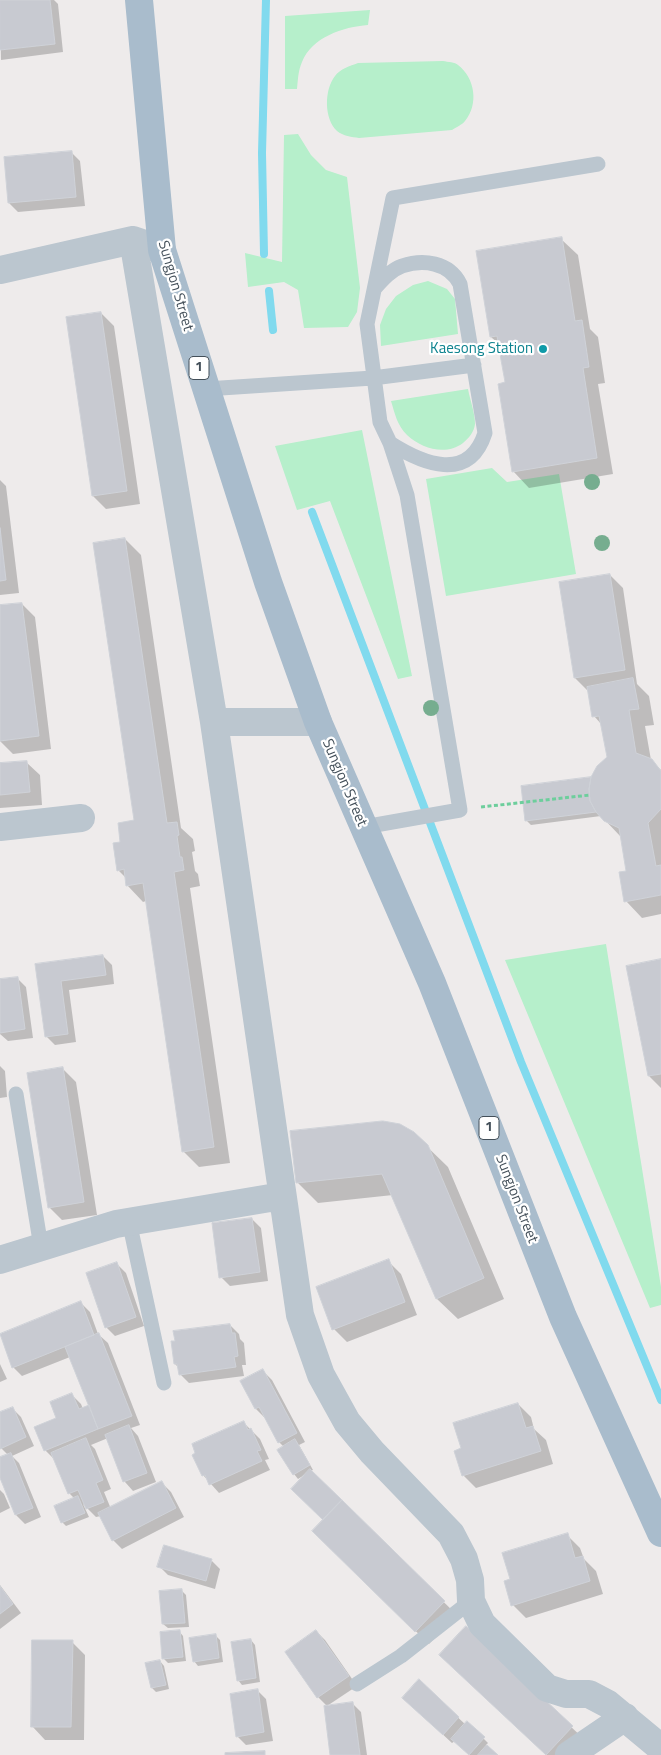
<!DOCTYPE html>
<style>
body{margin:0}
canvas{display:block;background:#eeebeb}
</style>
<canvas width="661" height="1755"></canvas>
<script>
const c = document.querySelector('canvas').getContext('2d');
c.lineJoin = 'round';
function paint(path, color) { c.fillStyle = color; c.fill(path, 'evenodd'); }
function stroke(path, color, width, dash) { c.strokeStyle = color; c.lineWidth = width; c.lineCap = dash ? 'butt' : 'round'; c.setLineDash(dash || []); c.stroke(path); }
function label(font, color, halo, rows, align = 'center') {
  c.font = font + ' "Titillium Web",sans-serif'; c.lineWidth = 4.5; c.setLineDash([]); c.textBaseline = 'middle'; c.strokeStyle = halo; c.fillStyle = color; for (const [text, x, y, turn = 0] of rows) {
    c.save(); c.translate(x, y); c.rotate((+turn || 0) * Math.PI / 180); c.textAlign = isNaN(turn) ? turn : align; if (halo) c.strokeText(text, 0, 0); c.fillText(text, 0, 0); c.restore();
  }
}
paint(new Path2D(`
 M370 10 368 25C343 27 312 37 302 62 298 71 298 80 297 89H285V16Z
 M443 61C448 62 455 62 458 65 475 78 479 104 465 121 462 125 456 127 452 130L359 138C352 137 343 136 337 131 324 119 324 90 335 76 340 69 350 66 358 63Z
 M298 134 311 155 326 170 347 177 360 288 357 312 348 327 304 328 298 290 284 282 248 287 245 253 282 262 284 135Z
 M428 281 447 289 455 299 458 334 381 346 380 325 386 309 396 296 413 285Z
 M468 389C470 400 475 413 475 424 474 432 469 438 463 443 446 456 422 449 407 435 397 425 395 414 391 401Z
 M362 430 412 676 398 679 330 501 297 510 275 446Z
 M492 468 507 482 559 474 576 574 446 596 426 479Z
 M606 944 661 1287V1305L650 1308 505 960Z`), '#b6efcb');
paint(new Path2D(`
 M54 0 58 4 63 52 1 60 0 1Z
 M71 152 80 161 85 206 18 212 9 203Z
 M561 239 578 255 590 329 598 337 605 383 598 384 613 474 529 488 513 471 506 383 500 345 491 337Z
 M101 313 114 326 140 504 106 509 93 496Z
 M0 480 6 486 19 593 0 595Z
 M125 539 141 555 181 828 193 839 195 851 192 852 195 871 198 874 200 886 190 888 230 1163 199 1167 183 1151 146 901 143 902 127 885 126 878 118 870 121 843 135 821Z
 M610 575 623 588 637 684 649 696 654 725 645 726 651 760 661 770V914L642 918 626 901 628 872 621 837 601 816 531 825 526 820 591 778 608 758 602 725 594 716 588 691 575 678Z
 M22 604 35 617 51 749 13 754 0 741V607Z
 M26 762 40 775 42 805 0 808V764Z
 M103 956 112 965 114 984 69 990 76 1042 55 1045 46 1036 36 965Z
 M661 961V1088L649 1076Z
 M17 978 26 987 33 1038 8 1041 0 1034V980Z
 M0 1066 5 1071 7 1097 0 1098Z
 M63 1069 76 1082 97 1215 62 1220 49 1207Z
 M413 1133 448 1167 504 1299 458 1319 437 1299 393 1195 318 1203 297 1182Z
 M252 1219 261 1228 268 1281 230 1286 221 1277Z
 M388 1261 401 1274 417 1315 347 1342 334 1329Z
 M117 1264 126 1273 144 1326 115 1336 106 1327Z
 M81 1303 90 1312 98 1334 108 1343 140 1425 131 1428 138 1436 156 1482 133 1491 125 1482 108 1438 91 1445 95 1449 111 1489 104 1492 111 1509 162 1483 171 1492 184 1517 122 1549 113 1540 101 1516 96 1517 83 1504 89 1517 66 1526 62 1522 75 1499 70 1494 55 1459H54L45 1450 58 1419 72 1395 81 1404 83 1409 90 1406 70 1357 22 1376 13 1367Z
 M230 1325 239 1334 240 1339 244 1343 246 1365H242L244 1376 189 1383 180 1374 179 1368 175 1364Z
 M0 1364 7 1379 0 1382Z
 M263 1371 272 1380 305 1442 299 1445 313 1470 310 1471 457 1615 429 1644 313 1531 324 1520 306 1474 298 1479 294 1474 284 1447 279 1442 265 1418 256 1409 242 1382Z
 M518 1404 531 1417 534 1429 546 1440 553 1464 476 1488 463 1475 462 1449Z
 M12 1408 21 1417 34 1446 12 1456 19 1463 41 1517 25 1524 16 1515 0 1475V1458L8 1455 0 1447V1413Z
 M244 1423 260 1439 269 1459 265 1460 270 1470 219 1493 203 1475Z
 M0 1490 4 1494 10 1508 0 1513Z
 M567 1535 580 1548 584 1559 596 1571 603 1594 526 1618 513 1605 512 1580Z
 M211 1560 220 1569 215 1589 168 1575 159 1566Z
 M0 1585 21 1613 0 1629Z
 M182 1591 186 1595 189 1627 168 1628 163 1624Z
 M466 1628 585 1740 571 1755H547L454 1667Z
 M179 1631 183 1636 186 1661 168 1663 164 1659Z
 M316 1631 325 1640 357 1686 327 1706 318 1697 287 1652Z
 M215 1635 220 1640 223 1662 198 1666 194 1661Z
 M251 1640 255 1645 260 1682 242 1685 238 1680Z
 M72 1642 85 1655 84 1740H45L32 1726Z
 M160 1661 164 1666 169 1689 156 1692 152 1688Z
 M419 1681 466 1725 468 1723 488 1743 486 1745 496 1755H470L455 1741 452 1743 413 1707Z
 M257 1690 266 1699 273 1741 246 1745 237 1736Z
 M352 1703 361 1712 367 1755H332Z`), '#0003');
stroke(new Path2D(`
 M264 254 262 153 266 0
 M269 291 273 330
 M312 512 521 1062 661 1400`), '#81daee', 8);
const building = new Path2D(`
 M0 0H50L55 44 0 50Z
 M72 151 76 197 8 203 4 157Z
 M562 237 575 321 582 320 589 367 583 368 597 458 512 472 498 384 505 382 501 360 497 336 490 337 476 251Z
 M101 312 127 491 92 496 66 317Z
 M0 528 6 580 0 581Z
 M125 538 167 823 177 822 179 835 177 836 180 857H182L184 870 174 872 214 1147 182 1152 143 883 126 886 124 869 117 871 113 843 120 842 118 823 134 820 93 543Z
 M610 574 625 670 574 678 559 582Z
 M22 603 39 736 0 741V605Z
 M633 678 639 709 629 710 636 753 652 759 661 771V809L648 823 656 866 661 865V895L624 902 619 872 626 871 619 828 604 821 596 812 590 801 589 789 591 777 597 766 607 757 599 716 592 717 587 687Z
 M27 761 30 792 0 795V763Z
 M591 777 589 789 590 801 596 812 525 821 521 786Z
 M103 955 106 975 61 981 68 1034 45 1037 35 964Z
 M661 959V1074L648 1076 626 966Z
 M18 977 25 1029 0 1033V979Z
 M63 1067 84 1202 48 1208 27 1073Z
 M383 1121 400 1124 414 1132 428 1145 484 1278 436 1299 382 1174 296 1183 290 1131Z
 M252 1218 260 1272 219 1278 212 1223Z
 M389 1259 405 1302 332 1330 316 1287Z
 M117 1262 136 1317 105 1328 86 1273Z
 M81 1301 94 1335 12 1368 0 1334Z
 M230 1324 232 1333H235L238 1356 234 1357 236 1367 179 1375 177 1364H174L171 1341H175L173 1331Z
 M99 1333 132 1416 98 1429 65 1347Z
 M263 1369 297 1433 278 1443 259 1407 255 1409 240 1381Z
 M72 1393 79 1409 89 1405 98 1429 44 1451 34 1427 56 1418 50 1402Z
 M518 1403 526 1428 533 1426 541 1451 462 1476 454 1451 461 1448 453 1423Z
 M13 1407 26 1437 0 1449V1412Z
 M244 1421 248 1430 251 1428 261 1450 257 1451 262 1461 209 1485 205 1475 202 1476 192 1455 195 1453 192 1444Z
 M129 1425 147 1473 123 1482 105 1435Z
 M86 1438 103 1480 96 1483 104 1502 86 1509 78 1490 68 1494 51 1453Z
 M295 1439 310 1465 293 1475 277 1450Z
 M11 1453 33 1508 15 1515 0 1478V1457Z
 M310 1469 342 1500 323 1520 291 1489Z
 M162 1481 176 1508 112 1541 98 1513Z
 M78 1496 85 1513 61 1523 54 1506Z
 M342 1500 445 1601 415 1632 312 1531Z
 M568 1533 575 1558 583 1556 590 1581 511 1606 504 1581 510 1579 502 1553Z
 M164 1545 212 1559 206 1581 157 1567Z
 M0 1586 13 1604 0 1614Z
 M182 1589 185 1623 162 1624 159 1591Z
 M466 1626 573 1726 546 1755 439 1655Z
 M180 1630 183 1657 162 1659 160 1632Z
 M316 1630 349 1676 317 1698 285 1652Z
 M216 1634 219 1658 193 1662 189 1638Z
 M251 1639 256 1678 237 1681 231 1642Z
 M32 1640H73L71 1727H31Z
 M160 1660 166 1685 151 1688 145 1663Z
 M419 1679 459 1717 443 1735 402 1698Z
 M258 1689 264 1732 236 1737 230 1694Z
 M353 1702 360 1755H330L324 1706Z
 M467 1721 485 1737 469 1755 451 1739Z
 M487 1745 498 1755H478Z
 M265 1751V1755H225V1753Z`);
paint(building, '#c8cad1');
stroke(building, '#cfd2d8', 1);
stroke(new Path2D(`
 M481 807 590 795`), '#6dce9c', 3, [4, 2.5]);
stroke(new Path2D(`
 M375 288C383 279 391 270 402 266 423 259 449 262 460 284L485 433C469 483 423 464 390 443
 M206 389 373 378 474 365
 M364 827 460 810 407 495 390 443 380 422 367 324 393 198 598 164
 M16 1094 41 1247
 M129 1221 164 1383
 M357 1684 401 1656 471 1601`), '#bbc6cf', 15);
stroke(new Path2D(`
 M162 250 133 240 214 722 300 1315 321 1375 347 1422 372 1452 451 1534 464 1559 470 1580 471 1601 482 1624 547 1688 566 1694H589L608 1704 661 1748
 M0 270 133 240
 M214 722H318
 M0 827 81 818
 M0 1260 116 1224 282 1196
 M569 1755 625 1717`), '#bbc6cf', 28);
stroke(new Path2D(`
 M139 0 162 250 268 582 318 722 432 983 563 1317 661 1533`), '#a9bccc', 28);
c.fillStyle = '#76ad8f';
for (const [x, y] of [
 [592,482],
 [602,543],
 [431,708]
]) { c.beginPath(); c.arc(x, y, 8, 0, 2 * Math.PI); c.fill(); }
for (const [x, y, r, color] of [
 [543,349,5,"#0f9aa8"]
]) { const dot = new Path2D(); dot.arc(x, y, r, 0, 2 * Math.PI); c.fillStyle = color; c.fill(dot); stroke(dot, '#fff', 2); }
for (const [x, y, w] of [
 [199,368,20],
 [489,1128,20]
]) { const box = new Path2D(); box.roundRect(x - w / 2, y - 11.5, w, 23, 4); c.fillStyle = '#fff'; c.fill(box); stroke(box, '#434f59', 1); }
label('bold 14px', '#434f59', null, [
 ["1",199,368],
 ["1",489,1128]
]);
label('15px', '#434f59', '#fff', [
 ["Sungjon Street",175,286,74],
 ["Sungjon Street",344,783,67],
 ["Sungjon Street",516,1199,69]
]);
label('15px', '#0d838f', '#fff', [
 ["Kaesong Station",533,349]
], 'right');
</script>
